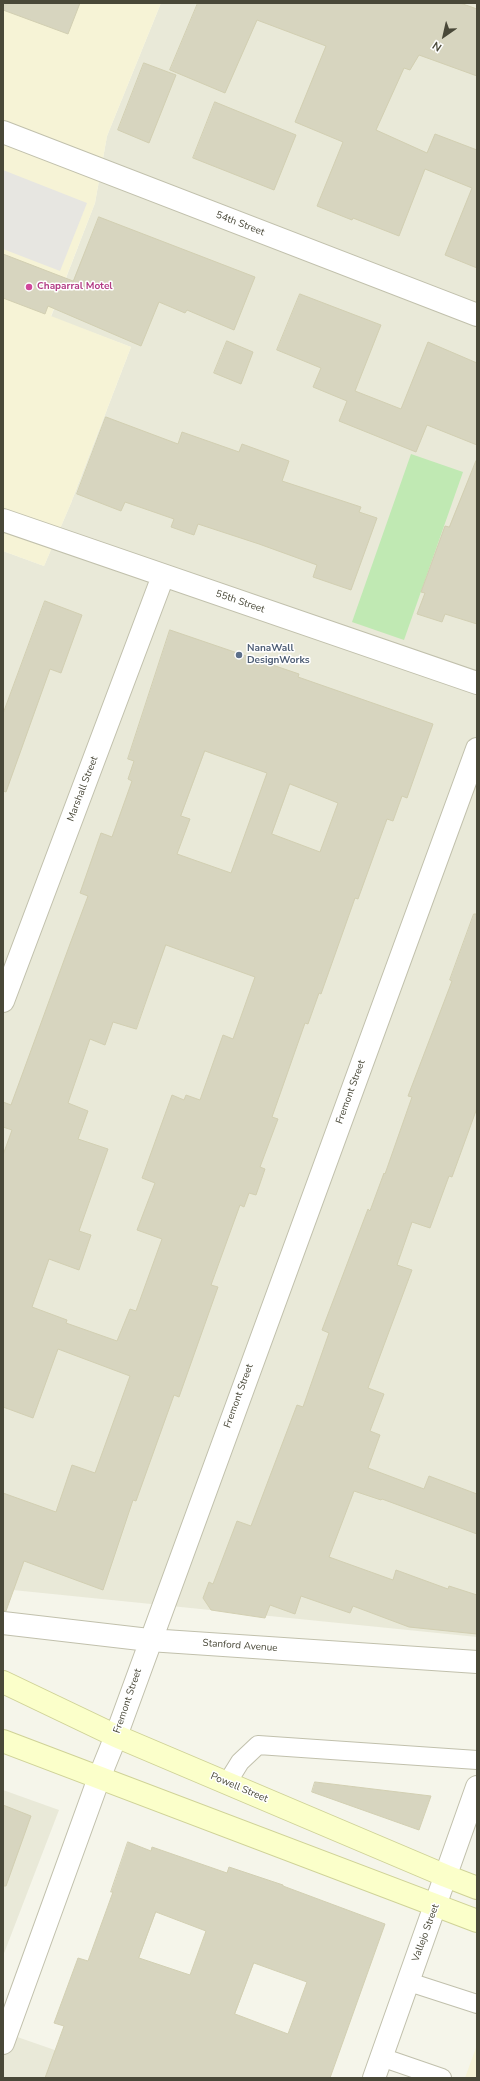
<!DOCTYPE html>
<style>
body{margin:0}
#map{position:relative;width:480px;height:2081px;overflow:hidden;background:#f5f5ea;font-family:"Nunito Sans",sans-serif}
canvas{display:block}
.frame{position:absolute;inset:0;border:4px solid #494838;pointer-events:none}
.north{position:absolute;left:424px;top:16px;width:40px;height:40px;-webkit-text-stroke:3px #fff;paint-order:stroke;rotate:214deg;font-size:11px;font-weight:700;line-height:16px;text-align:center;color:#494838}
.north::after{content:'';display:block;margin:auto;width:14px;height:18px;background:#494838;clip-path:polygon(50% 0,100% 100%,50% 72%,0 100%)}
</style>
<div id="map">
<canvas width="480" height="2081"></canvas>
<div class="frame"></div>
<div class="north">N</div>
</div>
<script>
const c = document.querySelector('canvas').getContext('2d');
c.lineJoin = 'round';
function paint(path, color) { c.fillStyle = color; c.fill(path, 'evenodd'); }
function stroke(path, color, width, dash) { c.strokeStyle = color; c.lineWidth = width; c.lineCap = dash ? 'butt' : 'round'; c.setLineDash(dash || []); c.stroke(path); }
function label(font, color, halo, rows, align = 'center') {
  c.font = font + ' "Nunito Sans",sans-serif'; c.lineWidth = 3; c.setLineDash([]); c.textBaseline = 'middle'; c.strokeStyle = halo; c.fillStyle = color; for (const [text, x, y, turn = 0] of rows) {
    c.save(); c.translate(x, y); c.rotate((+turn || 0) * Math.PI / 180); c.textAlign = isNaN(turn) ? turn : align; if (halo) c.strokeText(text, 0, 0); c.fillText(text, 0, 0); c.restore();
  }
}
paint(new Path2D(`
 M161 3H477V1637L3 1589V551L44 566 71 503 131 347 51 317 95 203 107 136Z
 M3 1790 59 1810 3 1956Z
 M3 2032 135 2078H3Z`), '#e9e9d8');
paint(new Path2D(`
 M3 3H161L107 136 95 203 51 316 131 347 71 503 44 566 3 551Z
 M477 2045V2078H465Z`), '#f6f3d6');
paint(new Path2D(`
 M411 454 463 472 404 640 352 622Z`), '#c0e9b3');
paint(new Path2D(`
 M3 170 87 203 60 271 3 249Z`), '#e7e6e1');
const building = new Path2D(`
 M3 3H80L68 34 3 10Z
 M198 3H460L477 9V76L419 55 410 70 404 68 376 130 427 153 435 134 477 150V268L445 255 472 188 425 169 399 236 353 218 352 220 317 206 343 142 295 122 326 46 257 20 225 93 170 70Z
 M144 63 176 75 149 143 118 130Z
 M215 102 296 135 274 190 193 158Z
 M99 217 255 277 234 330 187 310 185 313 159 302 141 346 48 306 45 314 3 298V254L73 281Z
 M300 294 381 325 355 391 401 409 428 342 477 363V445L427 425 416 452 339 421 347 401 313 387 321 368 277 350Z
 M227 341 253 352 241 384 214 373Z
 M106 417 178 444 182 432 239 452 242 444 289 461 282 481 361 507 359 512 377 518 351 590 313 577 317 565 259 544 198 524 194 535 171 527 174 519 125 502 121 511 77 494Z
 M476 461 477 624 445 614 442 622 417 614 425 593 421 592 445 526 449 527Z
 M45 601 82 615 61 673 50 669 6 792 3 791V714Z
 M170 630 299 674 298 677 433 724 407 798 402 796 393 821 387 819 358 899 355 898 321 994 319 993 308 1024 305 1023 272 1117 278 1119 260 1167 265 1169 256 1195 249 1193 244 1207 240 1205 211 1285 218 1287 179 1397 174 1395 136 1501 133 1500 103 1590 24 1561 6 1611 3 1610V1493L56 1512 72 1465 95 1473 130 1376 58 1349 33 1418 3 1407V1155L12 1130 3 1127V1102L11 1105 70 944 88 896 80 893 101 833 112 837 132 781 128 779 134 761 128 759ZM205 751 267 773 231 873 177 854 190 819 181 816ZM290 784 338 803 320 852 272 834ZM166 945 255 977 233 1039 223 1035 200 1100 186 1095 184 1100 172 1095 142 1178 155 1183 137 1230 162 1239 136 1311 130 1309 117 1341 66 1323 67 1320 32 1307 49 1259 79 1270 91 1235 79 1231 108 1149 78 1139 88 1111 68 1103 90 1039 105 1045 113 1022 136 1029Z
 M474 914H477V1108L452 1177 449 1176 430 1228 412 1222 397 1265 412 1270 368 1388 384 1394 370 1431 380 1435 368 1468 424 1489 429 1476 477 1494V1534L382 1499 381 1500 354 1491 329 1557 393 1580 396 1570 448 1589 449 1586 477 1595V1634L409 1627 353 1606 350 1613 301 1596 295 1614 270 1605 265 1618 211 1610 203 1598 209 1582 213 1584 237 1521 251 1526 297 1405 303 1407 329 1333 322 1330 368 1209 370 1211 384 1173 385 1174 412 1097 408 1096 452 981 450 980Z
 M315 1782 431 1796 419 1830 312 1792Z
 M3 1805 31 1816 6 1886H3Z
 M128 1842 151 1851 152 1847 227 1873 229 1867 283 1885V1886L385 1924 330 2078H45L64 2026 54 2023 78 1958 88 1961 113 1892H111ZM156 1912 206 1931 190 1975 139 1958ZM254 1963 307 1982 288 2034 235 2014Z`);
paint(building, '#d7d5bf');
stroke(building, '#d2cfb2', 1);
const lane = new Path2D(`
 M227 1783 240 1762 258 1745 477 1760
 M409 1982 477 2004
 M381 2057 442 2078`);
const street = new Path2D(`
 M3 132 477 315
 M3 520 477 683
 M3 1001 163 576
 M3 1623 149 1640 477 1662
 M3 2043 99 1778 116 1736 477 749
 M374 2078 477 1787`);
const secondary = new Path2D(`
 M3 1682 116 1736 446 1876 477 1888
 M3 1741 477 1921`);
stroke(lane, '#c1c0ac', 20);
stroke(street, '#c1c0ac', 24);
stroke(secondary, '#cfd297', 24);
stroke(lane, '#fff', 18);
stroke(street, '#fff', 22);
stroke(secondary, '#fbffca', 22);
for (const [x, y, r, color] of [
 [29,287,4,"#d1479c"],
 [239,655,4,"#5c6f8a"]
]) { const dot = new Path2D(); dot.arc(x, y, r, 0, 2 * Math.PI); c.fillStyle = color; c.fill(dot); stroke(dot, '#fff', 1.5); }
label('10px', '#494838', '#fff', [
 ["54th Street",240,224,21],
 ["55th Street",240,602,19],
 ["Marshall Street",83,789,-69],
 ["Fremont Street",351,1092,-70],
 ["Fremont Street",239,1396,-70],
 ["Stanford Avenue",240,1646,4],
 ["Fremont Street",128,1701,-71],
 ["Powell Street",239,1788,23],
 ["Vallejo Street",426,1933,-70]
]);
label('bold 10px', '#b23c85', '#fff', [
 ["Chaparral Motel",37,287]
], 'left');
label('bold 10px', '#4e5e75', '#fff', [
 ["NanaWall",247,649],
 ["DesignWorks",247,661]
], 'left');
</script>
